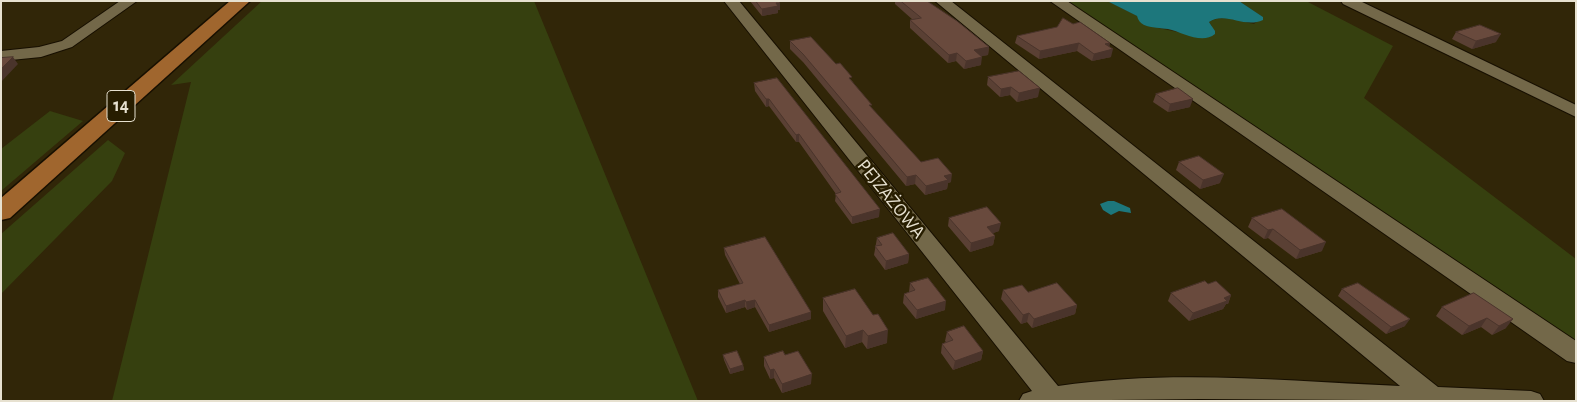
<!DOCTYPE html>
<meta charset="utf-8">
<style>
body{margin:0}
#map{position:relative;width:1577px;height:402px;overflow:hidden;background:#312608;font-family:"Alegreya Sans",sans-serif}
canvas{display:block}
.frame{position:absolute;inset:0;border:2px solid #e7e1d0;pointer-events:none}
</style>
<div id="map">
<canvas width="1577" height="402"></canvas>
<div class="frame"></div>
</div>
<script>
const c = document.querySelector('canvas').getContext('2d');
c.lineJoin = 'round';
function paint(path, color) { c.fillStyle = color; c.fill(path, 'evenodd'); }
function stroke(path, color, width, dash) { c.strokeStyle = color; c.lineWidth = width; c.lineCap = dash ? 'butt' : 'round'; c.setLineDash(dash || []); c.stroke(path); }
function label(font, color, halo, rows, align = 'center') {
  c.font = font + ' "Alegreya Sans",sans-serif'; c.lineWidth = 5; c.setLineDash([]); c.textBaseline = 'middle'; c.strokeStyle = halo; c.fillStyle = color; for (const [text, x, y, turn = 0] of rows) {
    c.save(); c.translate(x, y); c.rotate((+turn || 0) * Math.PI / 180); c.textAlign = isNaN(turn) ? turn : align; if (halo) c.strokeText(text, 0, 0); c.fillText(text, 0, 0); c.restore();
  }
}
paint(new Path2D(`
 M262 1H534L698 401H112L191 82 171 85Z
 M1063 1H1107L1137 16 1144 25 1182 33 1212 26 1209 22C1222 14 1239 21 1254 24L1263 17 1239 1H1306L1393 46 1364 98 1576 259V345Z
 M50 111 83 121 1 191V149Z
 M108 140 125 153 112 181 1 294V234Z`), '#36400f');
paint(new Path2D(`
 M1107 1H1239L1263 17V20C1244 29 1226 11 1209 22L1215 31V34C1202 45 1182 32 1168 29 1161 28 1151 28 1144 25 1140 23 1138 20 1137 16Z
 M1108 201H1114L1130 208 1131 213 1119 211 1111 215 1103 210 1100 204Z`), '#1d777c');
const minor = new Path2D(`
 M120 1H137L72 47 41 57 1 61V51L39 47 62 41Z
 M724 1H739L1058 386C1171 369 1287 381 1400 386L935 1H951L1438 387 1531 391 1540 394 1544 401 1200 399 1019 401 1023 394 1032 391Z
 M1050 1H1067L1576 341V363L1567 361Z
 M1341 1H1360L1576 105V117L1343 4Z`);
const major = new Path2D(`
 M230 1H250L10 218 1 220V198Z`);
stroke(minor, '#170f00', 2);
stroke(major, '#170f00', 3);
paint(minor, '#736849');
paint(major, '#a0662e');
paint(new Path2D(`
 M750 1H778L780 10H778V13L762 16Z
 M895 1H927L989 47 988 55 981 56V65L964 69 956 61 948 63 910 28V20H913L895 4Z
 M1456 32 1496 42 1472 49 1452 39Z
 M1017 36 1109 47 1111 57 1092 61 1077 51 1039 59 1015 43Z
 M790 41 836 64 852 81 872 109 921 162 951 182 948 183 947 189 925 195 915 184 906 186 803 62 790 49Z
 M988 77 1038 97 1017 102 1010 95 1000 97 987 85Z
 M754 83 879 217 852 224 835 201 836 194 799 142H796L769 106 766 107 755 91Z
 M1156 94 1190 107 1168 112 1153 102Z
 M1179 162 1220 183 1200 189 1176 170Z
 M949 218 999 231 993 233 995 236 993 245 970 252 948 226Z
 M1252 218 1322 251 1296 259 1268 238 1264 239 1248 227Z
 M877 238 909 254 908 263 885 270 874 255Z
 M724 248 811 312V319L769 332 755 307 747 310 745 307 726 313 718 297V290L740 284 725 255Z
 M910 283 945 310 916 319 903 303 904 294 909 292Z
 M1208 284 1231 295 1228 304H1226L1223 309 1189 321 1168 301 1171 293Z
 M1342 289 1405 326 1386 334 1338 296Z
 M1003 290 1028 292 1077 305 1075 314 1032 328 1027 322 1021 324 1001 299Z
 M1474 293 1506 328 1492 335 1481 327 1462 335 1436 316 1442 307Z
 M823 298 887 343 867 349 862 342 845 348 823 311Z
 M947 332 983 351 981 360 953 370 941 353 942 344 946 342 945 341Z
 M723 355 743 365 744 370 730 374 724 360Z
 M785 355 811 384 782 393 774 378 770 379 764 366V357Z`), '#5a4034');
paint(new Path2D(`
 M776 3H780V10H778V13L762 16V9Z
 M1501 34 1496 42 1472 49 1476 41Z
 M1079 43 1077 51 1039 59 1040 51Z
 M1110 43 1109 50 1113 49 1111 57 1092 61 1094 54 1105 44Z
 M989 47 988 55 973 58 974 50Z
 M957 53 956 61 948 63 949 55Z
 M13 57 18 64 1 82V69Z
 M982 57 981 65 964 69 966 61Z
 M1011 87 1010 95 1000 97 1001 89Z
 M1040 88 1038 97 1017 102 1019 93Z
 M766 99H769V106L766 107Z
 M1193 99 1190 107 1168 112 1170 104Z
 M799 134V142H796V135Z
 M952 174 951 182 948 183 947 189 925 195 926 186 944 176Z
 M1224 174 1220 183 1200 189 1203 180Z
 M916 175 915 184 906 186 907 177Z
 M880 209 879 217 852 224V217Z
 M1001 223 999 231 985 236 987 227Z
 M1273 229 1268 238 1264 239 1268 230Z
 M995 236 993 245 970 252 971 243Z
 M1326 242 1322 251 1296 259 1300 250Z
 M909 254 908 263 885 270 886 261Z
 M1231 295 1228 304H1226L1223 309 1189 321 1193 313 1224 298Z
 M745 300V307L726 313V306Z
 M755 300V307L747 310 746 302Z
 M946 301 945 310 916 319 917 310Z
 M1077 305 1075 314 1032 328 1034 319Z
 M811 312V319L769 332V325Z
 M1029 313 1027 322 1021 324 1023 315Z
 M1487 318 1481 327 1462 335 1469 326Z
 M1410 319 1405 326 1386 334 1391 327Z
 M1513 319 1506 328 1492 335 1499 326Z
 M863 330 862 342 845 348 846 336Z
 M888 330 887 343 867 349 868 336Z
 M983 351 981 360 953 370 955 361Z
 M743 365 744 370 730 374V369Z
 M774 369V378L770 379V370Z
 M812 374 811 384 782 393V384Z`), '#4a342b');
const building = new Path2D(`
 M756 1H778L780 3H776L778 6 762 9Z
 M901 1H927L957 21 989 47 974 50 982 57 966 61 957 53 949 55 910 20 921 18Z
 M1063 18 1073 24 1080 22 1110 43 1105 44 1113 49 1094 54 1079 43 1040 51 1017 36 1057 27Z
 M1480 25 1501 34 1476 41 1456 32Z
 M811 37 836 64 840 63 852 77 849 78 872 105H869L921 162 938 158 952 174 944 176 948 180 926 186 916 175 907 177 803 54 790 41Z
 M13 57 1 69V58Z
 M1019 71 1040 88 1019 93 1011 87 1001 89 988 77Z
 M777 78 880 209 852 217 835 194 841 192 799 134 796 135 769 99H766L754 83Z
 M1178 88 1193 99 1170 104 1156 94Z
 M1199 156 1224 174 1203 180 1179 162Z
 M987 207 1001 223 987 227 995 236 971 243 949 218Z
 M1282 209 1326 242 1300 250 1273 229 1268 230 1252 218Z
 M893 233 909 254 886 261 875 246 882 245 877 238Z
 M765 237 811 312 769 325 755 300 746 302 745 300 726 306 718 290 743 283 724 248Z
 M928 278 946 301 917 310 904 294 915 290 910 283Z
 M1205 281 1208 284 1216 281 1231 295 1224 298 1227 301 1193 313 1171 293Z
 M1057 283 1077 305 1034 319 1029 313 1023 315 1003 290 1022 285 1028 292Z
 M1358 283 1410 319 1391 327 1342 289Z
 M855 289 873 315 878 314 888 330 868 336 863 330 846 336 823 298Z
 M1474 293 1513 319 1499 326 1487 318 1469 326 1442 307Z
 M964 326 983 351 955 361 942 344 953 340 947 332Z
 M737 351 743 365 730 369 723 355Z
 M783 351 785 355 798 351 812 374 782 384 774 369 770 370 764 357Z`);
paint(building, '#694a3d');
stroke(building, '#4a342b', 1);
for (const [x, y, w] of [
 [121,106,28]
]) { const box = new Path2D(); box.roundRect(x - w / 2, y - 15.5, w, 31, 4); c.fillStyle = '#271d00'; c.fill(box); stroke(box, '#e7e1d0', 1); }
label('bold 18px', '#e7e1d0', null, [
 ["14",121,106]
]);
label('19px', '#e7e1d0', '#271d00', [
 ["PEJZAŻOWA",891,199,51]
]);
</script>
